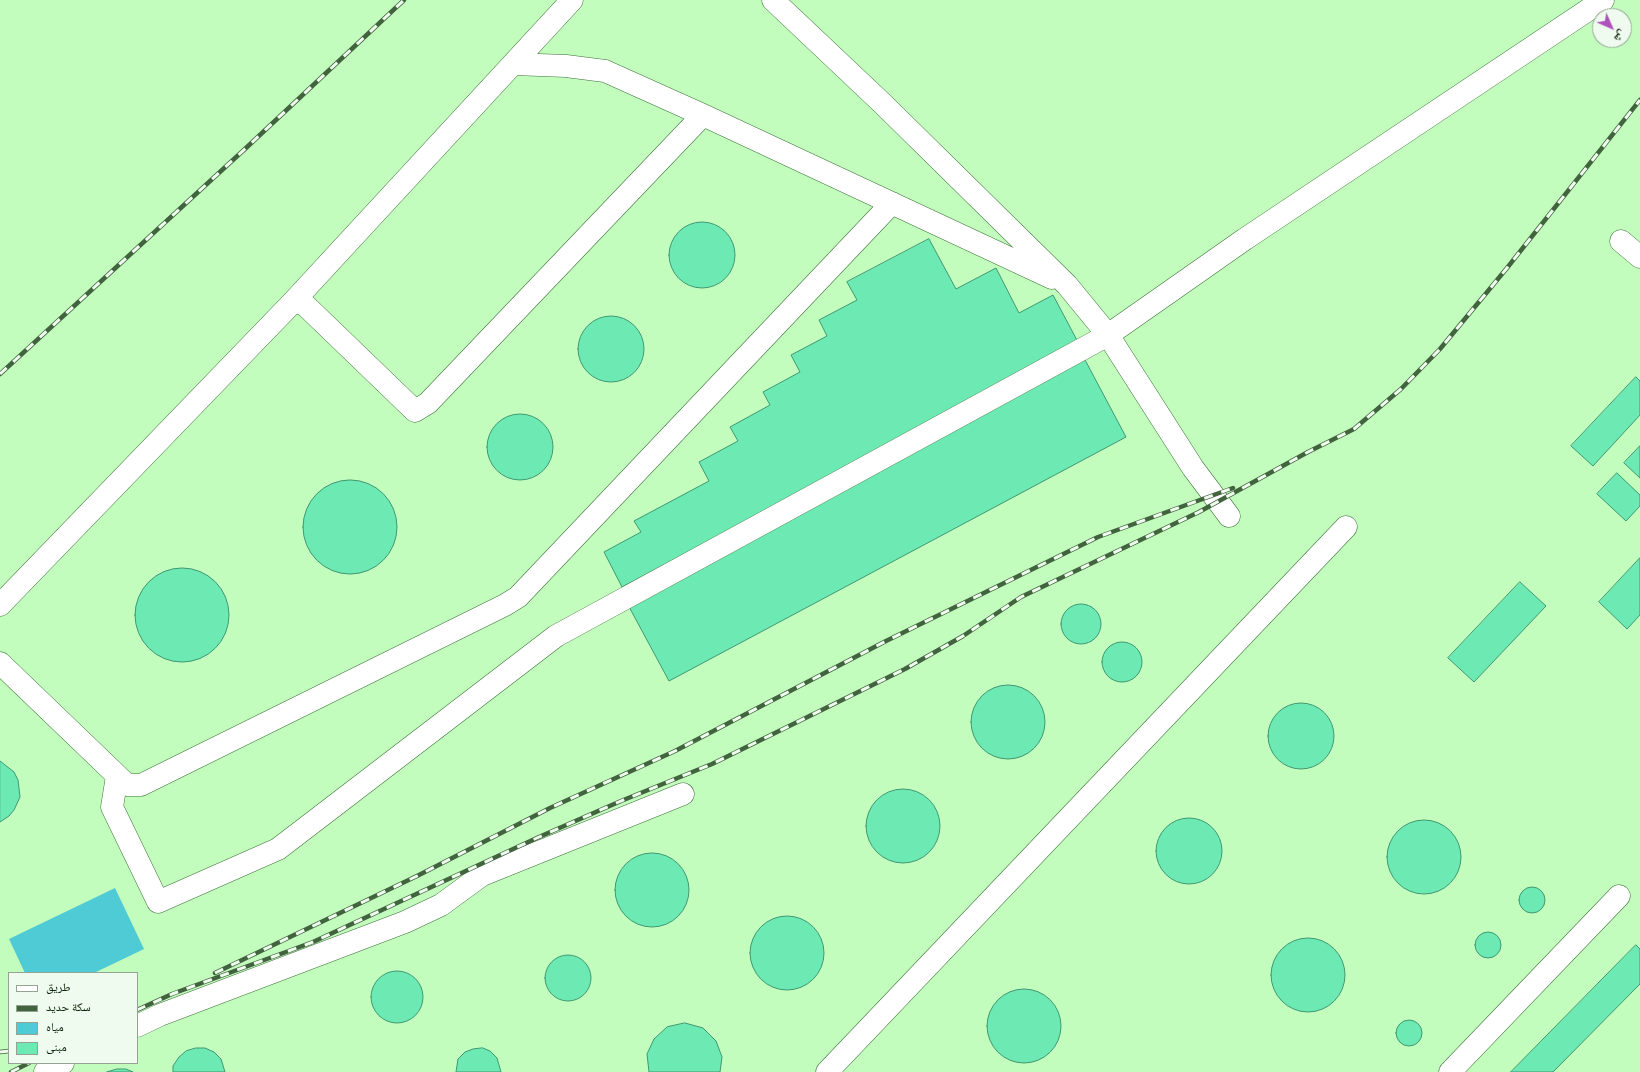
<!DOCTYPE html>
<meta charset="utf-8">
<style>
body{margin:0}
#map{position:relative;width:1640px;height:1072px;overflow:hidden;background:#c2fdbd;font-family:"Roboto Condensed","Noto Naskh Arabic",sans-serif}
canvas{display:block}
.legend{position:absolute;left:8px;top:972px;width:130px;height:92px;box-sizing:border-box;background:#f0fbef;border:1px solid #94a393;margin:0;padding:5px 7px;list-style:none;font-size:12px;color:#092008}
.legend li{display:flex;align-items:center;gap:8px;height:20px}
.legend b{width:20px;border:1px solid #94a393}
.north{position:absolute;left:1592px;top:8px;width:40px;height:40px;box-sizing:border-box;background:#f0fbef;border:1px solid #94a393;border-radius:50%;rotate:135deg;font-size:11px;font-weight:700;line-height:16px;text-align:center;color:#092008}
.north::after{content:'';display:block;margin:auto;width:14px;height:18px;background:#ae51bb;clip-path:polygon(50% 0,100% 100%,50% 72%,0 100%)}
</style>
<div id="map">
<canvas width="1640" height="1072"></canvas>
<ul class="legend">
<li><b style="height:5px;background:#fff"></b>طريق</li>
<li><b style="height:5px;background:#41633e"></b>سكة حديد</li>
<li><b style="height:11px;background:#4ecbd5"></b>مياه</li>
<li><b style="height:11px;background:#6de9b3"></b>مبنى</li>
</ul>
<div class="north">ش</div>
</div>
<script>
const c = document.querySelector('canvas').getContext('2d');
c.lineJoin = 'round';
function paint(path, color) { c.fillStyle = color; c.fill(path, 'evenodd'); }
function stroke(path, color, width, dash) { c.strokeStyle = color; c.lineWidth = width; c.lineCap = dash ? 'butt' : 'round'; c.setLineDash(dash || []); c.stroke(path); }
paint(new Path2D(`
 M115 888 144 949 94 973H25L9 939Z`), '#4ecbd5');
const building = new Path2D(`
 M669 255a33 33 0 1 1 66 0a33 33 0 1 1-66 0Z
 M929 239 956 289 996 268 1019 313 1053 295 1079 344 622 587 604 552 641 532 634 521 709 481 699 462 738 441 730 427 770 405 763 392 800 372 791 355 827 336 819 320 857 300 847 282Z
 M578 349a33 33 0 1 1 66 0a33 33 0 1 1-66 0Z
 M1084 358 1126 437 669 681 627 603Z
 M1636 377 1640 381V415L1593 466 1571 446Z
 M487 447a33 33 0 1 1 66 0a33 33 0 1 1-66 0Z
 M1640 446V478L1624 463Z
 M1617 473 1640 495V506L1626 521 1597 494Z
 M303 527a47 47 0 1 1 94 0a47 47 0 1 1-94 0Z
 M1640 558V615L1627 629 1599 602Z
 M135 615a47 47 0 1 1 94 0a47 47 0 1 1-94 0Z
 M1520 582 1546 606 1474 682 1448 658Z
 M1061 624a20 20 0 1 1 40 0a20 20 0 1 1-40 0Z
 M1102 662a20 20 0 1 1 40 0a20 20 0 1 1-40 0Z
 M971 722a37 37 0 1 1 74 0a37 37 0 1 1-74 0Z
 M1268 736a33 33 0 1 1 66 0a33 33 0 1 1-66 0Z
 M0 761 14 772 18 780 20 797 14 810 9 816 0 822Z
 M866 826a37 37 0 1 1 74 0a37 37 0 1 1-74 0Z
 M1156 851a33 33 0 1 1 66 0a33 33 0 1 1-66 0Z
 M1387 857a37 37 0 1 1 74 0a37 37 0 1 1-74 0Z
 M615 890a37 37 0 1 1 74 0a37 37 0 1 1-74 0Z
 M1519 900a13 13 0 1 1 26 0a13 13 0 1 1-26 0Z
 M750 953a37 37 0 1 1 74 0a37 37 0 1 1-74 0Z
 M1475 945a13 13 0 1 1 26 0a13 13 0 1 1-26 0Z
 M1271 975a37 37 0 1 1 74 0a37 37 0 1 1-74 0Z
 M1636 945 1640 949V984L1553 1072H1511Z
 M545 978a23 23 0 1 1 46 0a23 23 0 1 1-46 0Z
 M371 997a26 26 0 1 1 52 0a26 26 0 1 1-52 0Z
 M987 1026a37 37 0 1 1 74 0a37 37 0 1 1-74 0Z
 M1396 1033a13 13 0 1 1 26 0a13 13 0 1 1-26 0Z
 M685 1023 703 1028 716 1041 722 1057 720 1072H649L647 1054 654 1039 667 1027Z
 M196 1048H205L214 1052 221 1059 225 1072H173V1066L179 1057 186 1051Z
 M483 1048 490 1051 497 1058 501 1072H456L458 1059 465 1052 473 1049Z
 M117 1069H126L133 1072H107Z`);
paint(building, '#6de9b3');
stroke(building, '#3f9872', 1);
const minor = new Path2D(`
 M773 0 883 104 1067 285 1108 335 1193 468 1229 516
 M513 64 566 66 605 71 703 115 1052 278
 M1621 241 1640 257
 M292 303H303L415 411 428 403 703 115
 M0 605 292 303 572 0
 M0 663 127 785H141L505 605 518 597 892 203
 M117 776 112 807 158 902 278 849 556 636 1108 335 1245 239 1603 0
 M137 1026 160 1015 405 922 441 905 482 875 683 794
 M45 1072 63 1063
 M827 1072 1346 527
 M1450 1072 1619 896`);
stroke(minor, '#3c7138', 23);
stroke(minor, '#fff', 22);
const rail = new Path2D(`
 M0 374 246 148 404 0
 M215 973 417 876 550 808 675 751 886 641 1098 537 1233 488
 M137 1010 172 994 313 942 539 837 621 801 712 764 905 669 963 636 1021 597 1199 512 1308 452 1354 429 1401 389 1440 349 1507 268 1640 100
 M0 1052 9 1051
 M11 1072 29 1063`);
stroke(rail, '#41633e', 4.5);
stroke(rail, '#f0fbef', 3, [9]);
</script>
